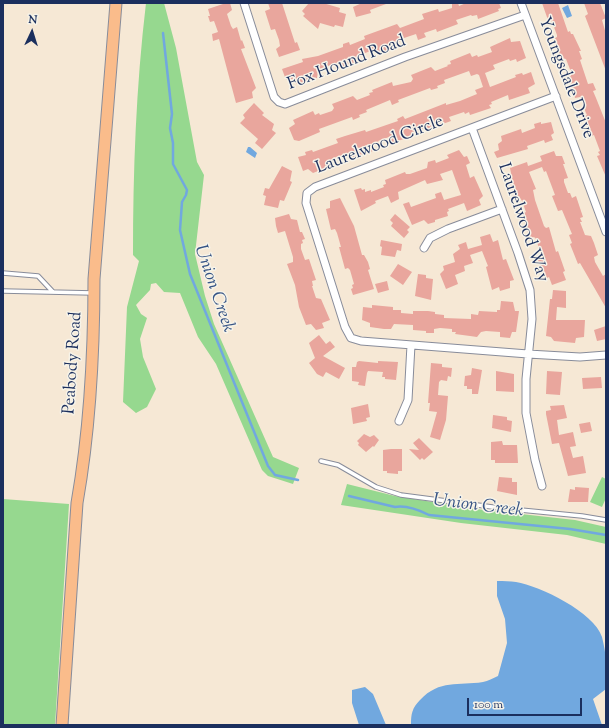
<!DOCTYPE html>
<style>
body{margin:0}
#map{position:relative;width:609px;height:728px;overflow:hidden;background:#f6e8d5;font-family:"Sorts Mill Goudy",serif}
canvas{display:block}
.frame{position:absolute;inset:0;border:4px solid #1b2f5e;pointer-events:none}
.north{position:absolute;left:12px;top:12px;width:40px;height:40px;-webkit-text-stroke:3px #f7f3e8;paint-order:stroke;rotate:4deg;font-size:11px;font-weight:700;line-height:16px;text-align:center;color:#1b2f5e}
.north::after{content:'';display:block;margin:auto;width:14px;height:18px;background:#1b2f5e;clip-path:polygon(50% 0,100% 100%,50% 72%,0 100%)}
.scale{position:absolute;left:467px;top:698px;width:115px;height:18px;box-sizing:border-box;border:2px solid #1b2f5e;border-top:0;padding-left:5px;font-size:12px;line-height:14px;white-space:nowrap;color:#1b2f5e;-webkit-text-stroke:3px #f7f3e8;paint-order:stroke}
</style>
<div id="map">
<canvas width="609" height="728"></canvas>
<div class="frame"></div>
<div class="north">N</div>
<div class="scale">100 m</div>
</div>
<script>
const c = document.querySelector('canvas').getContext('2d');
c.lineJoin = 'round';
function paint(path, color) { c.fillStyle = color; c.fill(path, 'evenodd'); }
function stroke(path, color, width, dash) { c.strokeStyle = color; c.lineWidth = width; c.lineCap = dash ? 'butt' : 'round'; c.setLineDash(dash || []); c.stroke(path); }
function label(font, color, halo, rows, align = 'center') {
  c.font = font + ' "Sorts Mill Goudy",serif'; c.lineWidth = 3; c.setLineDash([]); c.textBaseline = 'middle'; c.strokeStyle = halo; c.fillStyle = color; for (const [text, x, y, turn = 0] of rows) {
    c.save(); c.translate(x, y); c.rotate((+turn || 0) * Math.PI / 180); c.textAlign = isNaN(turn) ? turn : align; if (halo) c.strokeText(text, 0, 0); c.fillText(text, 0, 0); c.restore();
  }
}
paint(new Path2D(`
 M146 3H164L176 48 197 162 204 175 195 254 205 296 214 324 273 457 299 468 293 484 268 476 262 470 216 364 198 337 180 293 164 292 156 283 151 284 150 290 136 305 141 314 147 318 140 339 143 357 156 389 147 407 136 413 123 402 127 307 139 261 133 255C133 171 136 87 146 3Z
 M602 477 606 479V498L602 507 590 502Z
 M347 484 395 496 476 509 575 520 606 527V544L567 535 461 523 341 505Z
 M3 499 69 504 55 725H3Z`), '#96d88f');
paint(new Path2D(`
 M568 5 572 16 567 18 562 8Z
 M248 147H250L257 153 255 158 246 152Z
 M497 581C504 581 510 581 516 582 540 586 594 612 602 637 606 652 608 673 606 689L593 699 602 725H411C411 714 412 708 420 700 440 679 458 686 483 682 488 681 493 678 498 676L507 643 505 619 497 596Z
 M365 687 373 694 386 725H359L352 703V690Z`), '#71a8df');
stroke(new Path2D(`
 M163 33 172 114 170 128 173 143V164L187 190 186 195 182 202 180 230 190 274 268 466 275 475 298 480
 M349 496 395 507C406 505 419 510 429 515L570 529 606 535`), '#71a8df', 2.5);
paint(new Path2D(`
 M226 3H230L232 10 227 14 231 26 233 29 237 27 241 41 242 40 245 48 241 49 256 88 252 92 253 98 236 103 219 39 213 41 212 34 218 32 214 21 210 22 208 16H210L208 9Z
 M268 3H282L295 43 297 42 300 50 279 57 276 49 280 46 279 40 275 29 271 30 265 11 270 9Z
 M309 3H323L340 8 339 12 346 14 343 27 335 25 334 27 320 23 318 29 303 16 305 14 302 11Z
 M362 3H386V4L370 10 371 13 356 17 353 7Z
 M452 3H458L459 6 466 3H499L501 8 498 9 499 11 478 19 477 15 472 16 471 15 456 20 458 24 437 32 436 29 424 33 426 37 418 40 416 34 401 39V41L396 43 398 47 388 52 378 55 376 51 374 52 373 50 360 55 361 56 356 58 357 62 350 65 336 69 334 64 322 68 318 71 317 78 296 84 294 79 286 80 282 69 303 62 302 59 318 56 343 47V44L349 42 350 45 365 39 364 36 397 24 400 28 424 19 422 14 438 9 439 12 452 8Z
 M542 3H558L568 32 570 31 571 34H573L581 51H579L582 59 580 60 588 84 593 83 596 90 593 91 596 98 606 123V177L597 156 600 155 598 152 600 151 594 135 589 137 587 130 583 117 587 115 586 113 580 97 575 98 569 77 571 76 570 73 571 72 566 59 561 58 553 39 557 37V35L552 22 550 19 548 20Z
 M584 3H600L606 18 602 20 606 34V71L585 16 588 14Z
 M510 38 511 42 520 41 526 58 517 62 516 59 510 61 509 59 493 65 495 69 485 73 490 87 516 77 515 75 522 73 523 75 531 72 535 84 528 88 530 93 509 100 508 95 491 102 492 104 489 105 491 108 470 115 469 112 465 114 464 112 449 117 451 121 437 126 438 127 431 130 430 128 426 129 425 128 411 133 412 137 404 139 391 143 389 137 378 141 379 143 374 145V147L372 148 373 151 352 158 351 154 333 158 334 160 331 161 333 165 313 173 308 169 303 171 298 157 306 155 305 152 312 150 313 152 338 143 336 139 345 136 365 130 366 132 398 121 397 119 403 116 405 119 446 103V105L460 101 477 94 475 90 483 87 479 75 477 74 471 76 469 71 444 80 445 83 437 86 438 88 431 90 430 88 398 100 399 102 392 105 390 100 366 110 367 112 359 115 360 117 353 120 352 117 319 129 320 132 299 141 294 140 289 128 295 124 293 120 313 111 315 115 319 113 320 115 332 111 334 108 332 104 353 96 357 100 370 95 369 93 373 92 372 90 392 82 393 86 411 82 413 79 411 75 431 67 435 71 448 66 447 65 451 64 450 61 470 53 472 57 477 55 478 57 492 52 490 47Z
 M254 103 264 113 262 115 274 124 272 130 276 133 262 149 255 143 258 139 240 123 245 118 243 115Z
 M541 122V124L551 122 554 133 551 135 553 140 545 143 544 140 527 146 528 149 497 158 494 152 499 150 498 144 502 141 501 136 521 129 522 133 535 128 534 124Z
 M459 150 464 157 467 156 470 163 466 165 470 178 474 176 483 196 479 200 481 205 467 211 464 203 448 209 449 211 447 212 448 216 435 220V222L428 224 424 220 412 225 403 204 409 202 411 207 436 198 435 194 441 192 444 200 461 195 452 170 440 174 443 180 427 184 425 180 398 192 399 199 391 203 388 196 375 201 376 203 361 211 354 190 361 188 362 190 365 189V192L371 190V192L384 187 383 185 386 184 385 180 405 172 406 174H410L427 168 428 162 435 160 436 163 449 158 447 155Z
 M554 151 556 156H562L565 164H563L568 178 564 179V182L568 193H570L572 198 576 196 583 217 580 218 582 222H580L585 235 591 236 594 243 598 255 594 257 595 262 603 276 606 274V308L580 263 578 264 570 244 572 243 569 235 572 234 562 210 558 211 552 196 555 195 546 171 544 172 542 167 529 172 536 189 533 190 535 200 544 226 546 228 549 227 556 252 558 251 565 271 563 272 566 280 552 285 549 277 545 279 537 258H540L539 255 541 254 536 239 534 237 530 239 523 218 526 217 524 213 526 212 522 201 519 196 515 198 508 177 511 173 510 168 527 162 528 166 542 161 540 156Z
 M282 166 292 171 290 181 292 182 284 201 280 200 278 208 264 205 266 196 263 195 265 188 269 189Z
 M340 198 354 226 362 255H364L368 262 370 269 368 270 374 289 353 295 351 289 353 288 352 285 354 284 350 270 348 268 345 269 339 247H341L337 233 335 229 331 230 326 209 330 208V201Z
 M289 214 291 219 297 220 300 232H302L305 239 302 240 303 243 301 244V249L305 260 309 259 316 280 312 281 313 286H312L316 298 321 299 330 320 322 323 324 328 316 330 311 324 306 325 299 307 295 285 287 264 293 262V257L285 231 278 233 276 226 275 218Z
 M395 214 410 227 407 230 409 232 404 238 391 226 393 223 390 220Z
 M490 234 493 242 498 240 503 260 506 259 509 267 514 280 510 281V288L500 291 499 287 492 290 486 267 488 266 482 251 470 255 473 263 464 266 465 271 455 275 458 284 446 289 440 274 444 270 443 266 455 262 453 254 460 249 458 245 466 242 468 249 482 245 480 237Z
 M381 240 402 244 401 251 397 250 395 257 381 255 382 247 380 246Z
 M398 264 412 272 403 285 390 276Z
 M418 274 426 275V278L433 279 431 300 415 296Z
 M387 281 389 290 378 293 375 284Z
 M553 290 566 291V308L557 307 556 320H585L584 337 576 338 575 343 554 341 551 337 546 336 550 299H552Z
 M501 301 513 302 515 311H519L516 332H512L510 338 500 337V332L486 331 481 332 477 337 470 336 455 334 456 332H452V329L440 328 434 329V333H426V331L413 330V325L394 324 391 329H384L370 327V323L362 320 363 307 372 308V305L393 307V310H401V313L413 314V311H428L435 312V314L444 315V318L471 319V314L478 315 479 311 497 312V310H500Z
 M606 326V339L597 341 594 330Z
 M319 335 326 344 330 341 335 347 323 356 345 368 339 379 326 372 323 377 317 374 309 363 315 358 309 343Z
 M359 361 378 363V361L398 362 396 380 385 379V377H382L383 372 368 371 367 373 365 386 358 385 359 382 352 381V367H356L357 362Z
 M431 363 442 364V367L452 368 451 377 448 376 447 381 441 380 439 382 438 395 448 396 446 420 440 440 430 437 437 412 429 411 430 403H428Z
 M472 368 482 370 478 394H472V389H467V386H464L465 376 471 375Z
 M496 371 514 374V392L496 391Z
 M547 371 562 372 560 395 546 394Z
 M601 377 602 388 583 389 582 378Z
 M368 404 370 417 366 418 367 421 353 424 351 408Z
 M564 405 567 418 557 420 559 435 573 432 576 446 570 447 573 458 583 456 586 473 568 476 559 443 552 444 546 414V411L551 410 550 406Z
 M493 415 507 417V420L512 421 511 432 492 428Z
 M590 422 592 431 581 433 579 424Z
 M364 434 370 437 374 435 379 440 374 447 373 446 366 452 358 445 359 443 357 441Z
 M419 438 433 452 424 460 422 458 420 460 409 449 419 450 413 443Z
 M502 441 503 445H517L518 463H495V460H491V442Z
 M391 449H402V471H398V474L387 473V471H383V450Z
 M499 477 512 478V482H517V495L497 491Z
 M575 487 589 488 588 502H568L570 489 575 490Z`), '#e9a69d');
const lane = new Path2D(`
 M3 273 38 276 53 292
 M3 291 93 293
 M321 461 338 465 376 487 401 495 500 508 582 516 606 520`);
const street = new Path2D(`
 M244 3 274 97 279 102 285 104 405 57 525 15
 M521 3 606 232
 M556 96 315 187 307 193 306 203 345 327 351 338 361 341 528 354 580 357 606 355
 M472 128 518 253 530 290 532 319 526 379V413L535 460 542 486
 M424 248 430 238 448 229 502 209
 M399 421 408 400 411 345`);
const primary = new Path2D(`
 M62 725 77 503C90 429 94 353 94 279L116 3`);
stroke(lane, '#888c9a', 5.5);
stroke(street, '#888c9a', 9);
stroke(primary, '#888c9a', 13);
stroke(lane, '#fff', 3.5);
stroke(street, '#fff', 7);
stroke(primary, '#fabc8b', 11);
label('17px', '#1b2f5e', '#f7f3e8', [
 ["Fox Hound Road",347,64,-21],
 ["Youngsdale Drive",565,78,69],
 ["Laurelwood Circle",380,146,-21],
 ["Laurelwood Way",522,223,71],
 ["Peabody Road",74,363,-86]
]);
label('italic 18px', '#355385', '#f7f3e8', [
 ["Union Creek",213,289,71],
 ["Union Creek",478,507,7]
]);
</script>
